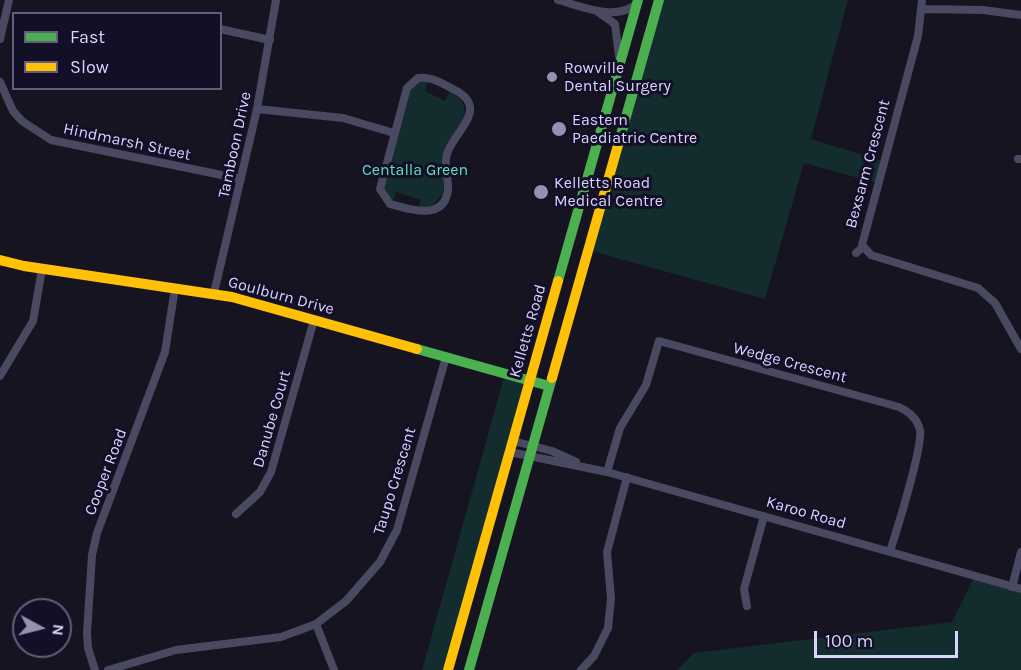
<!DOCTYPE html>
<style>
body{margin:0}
#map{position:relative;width:1021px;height:670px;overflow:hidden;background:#161421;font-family:Karla,sans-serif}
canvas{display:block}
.legend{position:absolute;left:12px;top:12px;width:210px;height:78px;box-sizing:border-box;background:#130f26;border:2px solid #625e7d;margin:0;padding:8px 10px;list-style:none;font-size:18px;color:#d9d4ff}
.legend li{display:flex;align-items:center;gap:12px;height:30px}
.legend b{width:30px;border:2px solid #625e7d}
.north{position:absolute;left:12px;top:598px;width:60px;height:60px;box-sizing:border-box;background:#130f26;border:2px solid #625e7d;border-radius:50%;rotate:97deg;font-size:16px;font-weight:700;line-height:24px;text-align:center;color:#d9d4ff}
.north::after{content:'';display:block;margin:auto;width:21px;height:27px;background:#9591b1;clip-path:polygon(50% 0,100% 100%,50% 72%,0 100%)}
.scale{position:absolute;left:814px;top:631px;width:144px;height:27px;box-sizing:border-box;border:3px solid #d9d4ff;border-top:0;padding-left:8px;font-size:18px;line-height:21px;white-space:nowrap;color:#d9d4ff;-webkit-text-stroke:4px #130f26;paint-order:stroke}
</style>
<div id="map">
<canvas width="1021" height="670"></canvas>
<ul class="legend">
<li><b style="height:8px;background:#4caf50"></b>Fast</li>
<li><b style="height:8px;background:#ffc107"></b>Slow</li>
</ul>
<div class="north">N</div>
<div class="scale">100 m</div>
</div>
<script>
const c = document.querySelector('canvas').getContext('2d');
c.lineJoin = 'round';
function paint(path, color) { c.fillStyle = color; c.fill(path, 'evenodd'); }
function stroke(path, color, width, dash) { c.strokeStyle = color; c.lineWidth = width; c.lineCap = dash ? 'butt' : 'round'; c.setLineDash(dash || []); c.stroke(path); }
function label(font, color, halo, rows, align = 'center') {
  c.font = font + ' Karla,sans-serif'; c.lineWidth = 6; c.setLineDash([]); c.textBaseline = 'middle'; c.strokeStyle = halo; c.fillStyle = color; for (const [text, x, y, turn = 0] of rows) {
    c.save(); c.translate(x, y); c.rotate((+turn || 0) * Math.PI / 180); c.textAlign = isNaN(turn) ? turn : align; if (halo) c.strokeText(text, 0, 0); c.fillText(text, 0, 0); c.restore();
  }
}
paint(new Path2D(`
 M659 0H848L811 139 883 161 877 183 804 163 765 299 588 250Z
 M428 81 425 91 445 101 450 91C485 114 448 130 442 157 440 170 446 182 443 194L431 207 418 208 421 200 396 192 393 201 383 188 412 86 417 82Z
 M505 374 529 380 448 670H422Z
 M975 576 1021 589V670H677L694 653 952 622Z`), '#132c2d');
stroke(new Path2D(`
 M558 0C580 6 616 22 636 4
 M922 0 918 36 862 245 871 255 978 288 995 303 1021 349
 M922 9 983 10 1021 15
 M598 12 615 24 619 56
 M220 29 270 40
 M0 39 9 0
 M418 78C431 76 441 83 453 89 492 108 453 132 447 154 443 167 449 178 448 190 444 222 408 209 390 204L380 189 407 88Z
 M0 82 13 111 22 121 51 140 241 179
 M257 109 343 118 394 133
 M1018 159H1021
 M856 253 863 247
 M214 293 257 109 276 0
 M0 376 33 321 42 269
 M513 441 552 451 576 462
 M510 452 607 472 1021 589
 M607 472 620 428 646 385 659 341 899 407C909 412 917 418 920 430 923 446 897 530 890 551
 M236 514 260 492 271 472 314 320
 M1012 587 1021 552
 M747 606 744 589 764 516
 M316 624 334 670
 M95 670 88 648 87 633 92 555 97 533 165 352 175 288
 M108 670 176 650 281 637 316 624 346 601 380 562 397 530 446 357
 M581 670 594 656 608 628 611 598 607 552 627 477`), '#4a4962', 8);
stroke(new Path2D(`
 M620 138 659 0
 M558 281 638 0
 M417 349 549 386
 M469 670 552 378`), '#4caf50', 10);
stroke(new Path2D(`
 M0 260 24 266 232 297 417 349
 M552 378 620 138
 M448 670 558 281`), '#ffc107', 10);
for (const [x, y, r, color] of [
 [552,77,6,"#9591b1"],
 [559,129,8,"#9591b1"],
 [541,192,8,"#9591b1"]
]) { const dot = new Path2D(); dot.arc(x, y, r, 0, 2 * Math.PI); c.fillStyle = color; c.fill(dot); stroke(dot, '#130f26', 2); }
label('16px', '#d9d4ff', '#130f26', [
 ["Rowville",564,68],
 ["Dental Surgery",564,86],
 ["Eastern",572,120],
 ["Paediatric Centre",572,138],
 ["Kelletts Road",554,183],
 ["Medical Centre",554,201]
], 'left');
label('16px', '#d9d4ff', '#130f26', [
 ["Hindmarsh Street",127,142,12],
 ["Tamboon Drive",235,145,-78],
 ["Bexsarm Crescent",868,164,-75],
 ["Goulburn Drive",281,296,15],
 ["Kelletts Road",528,331,-74],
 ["Wedge Crescent",790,363,15],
 ["Danube Court",272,419,-74],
 ["Cooper Road",106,472,-69],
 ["Taupo Crescent",395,481,-73],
 ["Karoo Road",806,513,16]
]);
label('16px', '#5fe0c0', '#130f26', [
 ["Centalla Green",415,170]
]);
</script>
